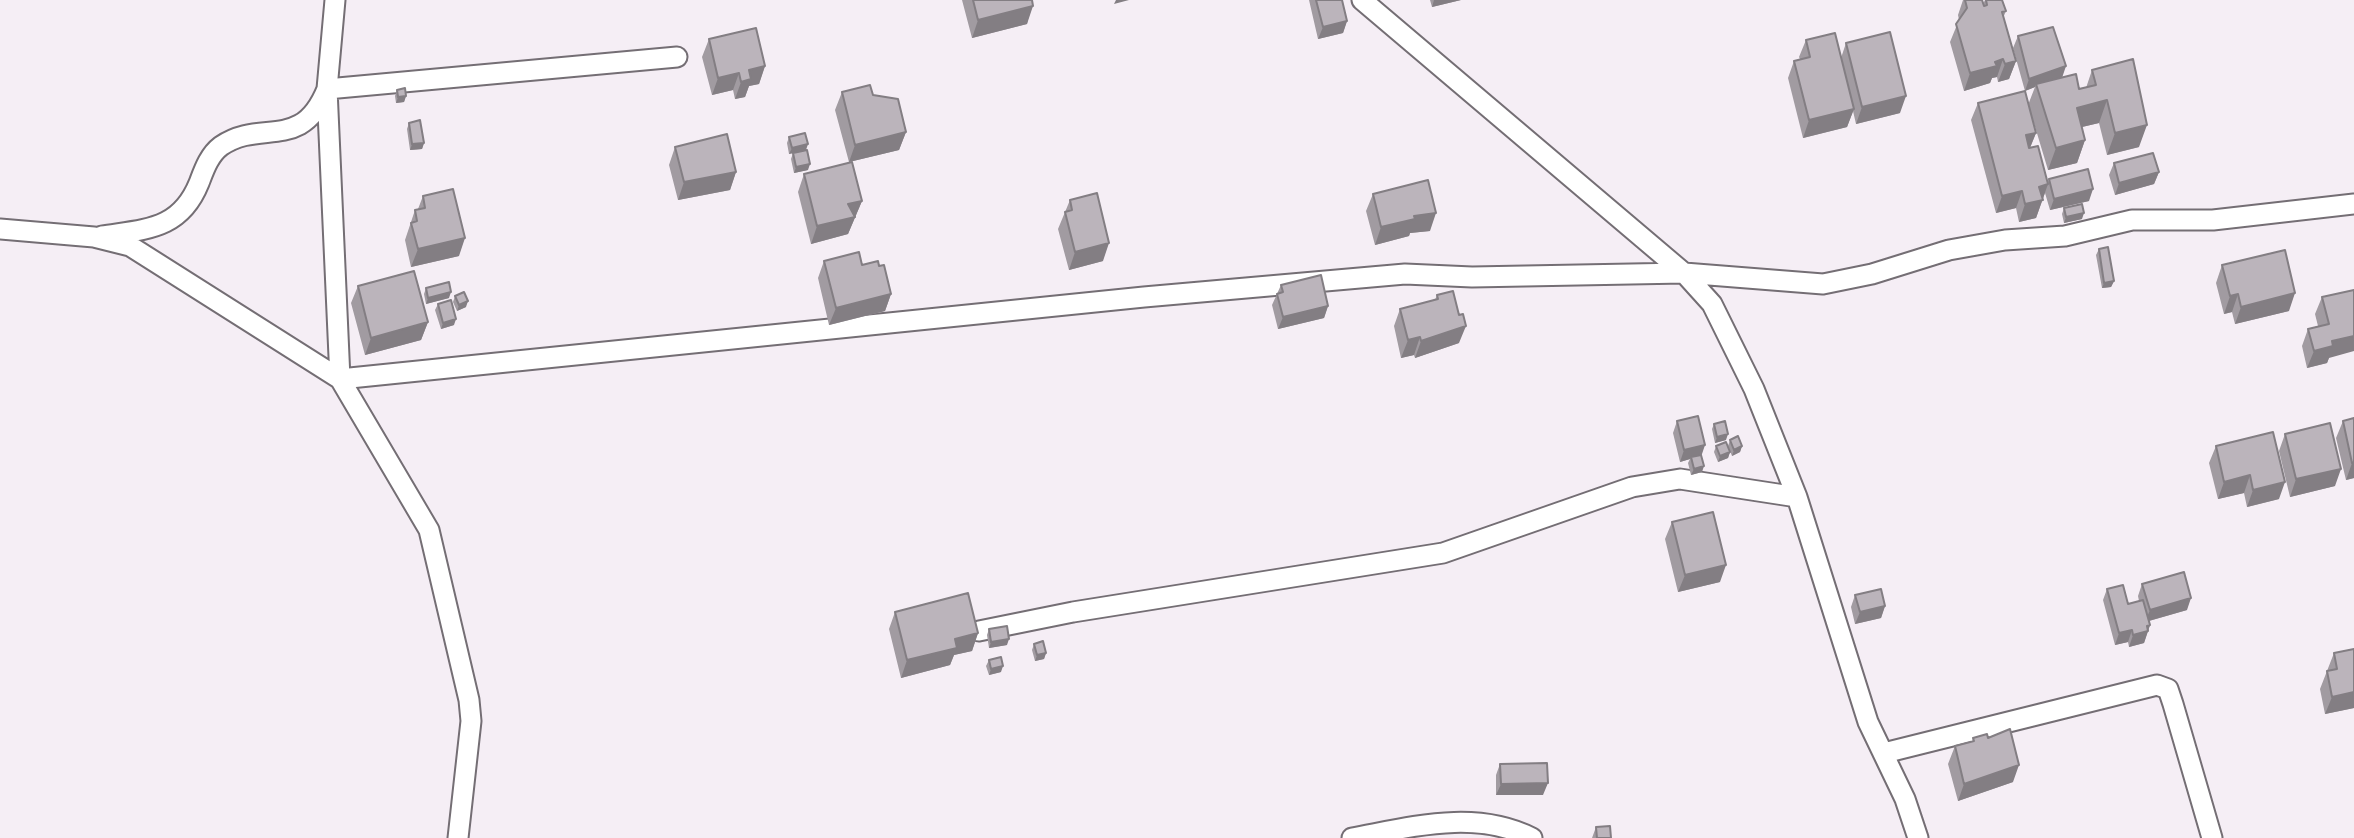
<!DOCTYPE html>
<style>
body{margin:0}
canvas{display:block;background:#f5eef5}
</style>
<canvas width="2354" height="838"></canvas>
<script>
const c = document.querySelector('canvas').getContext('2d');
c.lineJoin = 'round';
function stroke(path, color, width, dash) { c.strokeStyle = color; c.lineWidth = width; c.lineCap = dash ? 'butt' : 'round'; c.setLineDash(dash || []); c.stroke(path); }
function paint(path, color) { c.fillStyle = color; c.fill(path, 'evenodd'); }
const minor = new Path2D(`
 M335 0 327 89 340 379 429 530 469 700 471 721 458 838
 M1362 0 1684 273 1712 304 1754 389 1797 497 1868 722 1905 799 1918 838
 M0 229 94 237 130 246 340 379 1144 297 1405 274 1472 277 1684 273 1823 284 1872 274 1949 250 2005 240 2065 236 2132 220H2213L2354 204
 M102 236C146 229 180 230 199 183 204 170 209 155 221 146 262 118 301 153 327 89L677 57
 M979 631 1073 612 1443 553 1632 487 1680 479 1797 497
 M1884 753 2157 685 2168 689 2173 704 2212 838
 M1352 838C1412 827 1475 809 1532 838`);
stroke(minor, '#746e74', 23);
stroke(minor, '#fff', 19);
paint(new Path2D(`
 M962 0H1032L1027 24 972 38Z
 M1309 0H1342L1347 21 1343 33 1318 39Z
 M1430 0H1461L1432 7Z
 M1963 0H1982L1983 4 1985 0H2002L2006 11 2003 18 2016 61 2009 79 1998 82 1997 77 1992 78 1990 83 1964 91 1950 42 1959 20 1958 15Z
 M2018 36 2062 77 2079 89 2086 88 2092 70 2139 147 2107 155 2099 123 2082 127 2085 140 2077 163 2048 170 2033 120 2036 133 2030 148 2048 183 2049 179 2089 201 2050 210 2045 193 2036 218 2019 222 2016 208 1996 213 1971 120 1978 103 2028 105 2035 87 2025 91 2013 48Z
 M709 39 765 66 759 84 749 86 745 97 735 99 733 90 712 95 702 57Z
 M1806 40 1841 58 1846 43 1900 113 1856 124 1853 111 1847 127 1803 138 1788 78 1794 61 1800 59 1799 57Z
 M397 90 406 96 404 102 396 103 395 96Z
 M842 92 873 95 906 132 899 150 849 162 835 110Z
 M409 123 424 143 422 149 410 150 407 129Z
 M789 137 806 150 808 170 794 173 791 159 793 153 789 154 787 143Z
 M675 147 736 172 730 190 678 200 669 165Z
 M2114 163 2159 172 2154 184 2115 195 2109 175Z
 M804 174 862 201 848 234 811 244 798 192Z
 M1373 194 1430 231 1410 233 1409 236 1375 245 1366 211Z
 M423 196 459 256 411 267 405 240 415 210 418 209Z
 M1070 200 1103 261 1069 270 1058 229Z
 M2064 208 2082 219 2064 223 2062 214Z
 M2099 249 2114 281 2111 287 2102 288 2096 255Z
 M824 261 879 266 891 294 885 311 829 325 818 278Z
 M2222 265 2289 311 2235 324 2232 312 2224 314 2216 283Z
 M1281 285 1328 306 1324 318 1278 329 1272 305Z
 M358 286 428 322 421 340 365 355 351 303Z
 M426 288 449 298 426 304 424 294Z
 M2354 290 2327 363 2307 368 2302 346 2308 329 2318 326 2315 314 2322 297Z
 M1437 295 1459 343 1415 358 1414 355 1401 358 1394 326 1400 309 1435 300Z
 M455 296 466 307 457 311 453 302Z
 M438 304 454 325 441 329 435 310Z
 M2354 418V478L2346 480 2336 438 2343 421Z
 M1677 421 1701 456 1702 472 1691 475 1688 463 1690 459 1680 462 1673 433Z
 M1714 424 1726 440 1715 443 1712 429Z
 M2285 434 2335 486 2290 497 2279 451Z
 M1730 440 1742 446 1740 452 1732 456 1728 446Z
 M1716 446 1730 452 1728 458 1718 462 1714 452Z
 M2216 446 2279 499 2247 507 2244 493 2218 499 2209 463Z
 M1672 522 1720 582 1678 592 1665 539Z
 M2142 584 2187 610 2149 621 2150 625 2144 643 2129 647 2128 642 2115 645 2103 600 2107 589 2128 604 2139 601 2138 596Z
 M1855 595 1885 606 1881 618 1855 624 1851 607Z
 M895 612 978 633 972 651 954 655 950 665 901 678 889 629Z
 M989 629 1007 645 989 648 987 635Z
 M1034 644 1046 653 1044 659 1035 661 1032 650Z
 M2354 649V708L2325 714 2320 689 2334 653Z
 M989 660 1001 672 989 675 986 666Z
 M1973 738H1988L2013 782 1958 801 1948 764 1955 746 1972 742Z
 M1500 764 1543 795H1496V775Z
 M1596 827 1611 838H1592Z`), '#a19ba1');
paint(new Path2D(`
 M1116 0H1129L1114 4Z
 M1434 0H1461L1432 7Z
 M1033 6 1027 24 972 38 978 20Z
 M1347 21 1343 33 1318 39 1323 27Z
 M2003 59 1997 77 1992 78 1990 83 1964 91 1970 73 1995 62Z
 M2016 61 2009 79 1998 82 2005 64Z
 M765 66 759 84 749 86 745 97 735 99 741 82 749 70Z
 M2066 66 2062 78 2036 84 2035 87 2025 91 2029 79Z
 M739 73 733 90 712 95 718 78Z
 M406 96 404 102 396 103 398 97Z
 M1906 96 1900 113 1856 124 1862 107Z
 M2107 100 2099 123 2069 130 2077 108Z
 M1854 109 1847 127 1803 138 1809 120Z
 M2147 125 2139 147 2107 155 2115 133Z
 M906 132 899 150 849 162 855 145Z
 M2036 133 2029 150 2026 135Z
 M2085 140 2077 163 2048 170 2056 148Z
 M424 143 422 149 410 150 412 144Z
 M808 144 806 150 789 154 792 148Z
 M810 164 808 170 794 173 796 167Z
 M736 172 730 190 678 200 684 182Z
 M2159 172 2154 184 2115 195 2119 183Z
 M2048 184 2036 218 2019 222 2025 204 2039 187Z
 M2093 189 2089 201 2050 210 2054 199Z
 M2022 191 2016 208 1996 213 2002 196Z
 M862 201 848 234 811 244 817 226 848 204Z
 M1436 213 1430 231 1410 233 1409 236 1375 245 1381 227 1414 216Z
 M2084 213 2082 219 2064 223 2066 217Z
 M465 238 459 256 411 267 418 249Z
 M1109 243 1103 261 1069 270 1075 252Z
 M2114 281 2111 287 2102 288 2104 283Z
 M451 292 449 298 426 304 428 298Z
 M2295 293 2289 311 2235 324 2241 307Z
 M891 294 885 311 829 325 836 308Z
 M2238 294 2232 312 2224 314 2230 296Z
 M468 301 466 307 457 311 459 305Z
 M1328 306 1324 318 1278 329 1283 317Z
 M456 319 454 325 441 329 443 323Z
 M428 322 421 340 365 355 371 338Z
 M1466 326 1459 343 1415 358 1421 341Z
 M2354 336V351L2329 358 2327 363 2307 368 2314 351 2332 341Z
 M1420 337 1414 355 1401 358 1408 340Z
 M1728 434 1726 440 1715 443 1717 437Z
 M1705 445 1701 457H1691L1690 459 1680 462 1684 450Z
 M1742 446 1740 452 1732 456 1734 450Z
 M1730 452 1728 458 1718 462 1720 456Z
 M2354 462V478L2346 480 2352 463Z
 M1704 466 1702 472 1691 475 1694 469Z
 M2341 469 2335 486 2290 497 2296 479Z
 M2250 475 2244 493 2218 499 2224 482Z
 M2285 482 2279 499 2247 507 2253 490Z
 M1726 565 1720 582 1678 592 1685 575Z
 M2191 598 2187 610 2145 622 2150 610Z
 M1885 606 1881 618 1855 624 1860 612Z
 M2150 625 2144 643 2129 647 2133 635 2147 626Z
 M2132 630 2128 642 2115 645 2119 633Z
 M978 633 972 651 954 655 950 665 901 678 907 660 955 639Z
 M1009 639 1007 645 989 648 991 642Z
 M1046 653 1044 659 1035 661 1037 655Z
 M1003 666 1001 672 989 675 991 669Z
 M2354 692V708L2325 714 2332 697Z
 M2019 765 2013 782 1958 801 1964 784Z
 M1548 783 1543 795H1496L1501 784Z`), '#837e83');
const building = new Path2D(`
 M973 0H1032L1033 6 978 20Z
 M1316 0H1342L1347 21 1323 27Z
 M1965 0H1982L1984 6 1987 5 1986 0H2002L2006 11 2002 12 2016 61 2005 64 2003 59 1995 62 1997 66 1970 73 1956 24 1967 8Z
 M2053 27 2066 66 2029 79 2018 36Z
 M756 28 765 66 749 70 751 79 741 82 739 73 718 78 709 39Z
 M1890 32 1906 96 1862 107 1846 43Z
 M1835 33 1854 109 1809 120 1794 61 1810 57 1806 40Z
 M2133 59 2147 125 2115 133 2107 100 2077 108 2085 140 2056 148 2036 84 2076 74 2079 89 2096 85 2092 70Z
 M870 85 873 95 898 99 906 132 855 145 842 92Z
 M405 88 406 96 398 97 397 90Z
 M2025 91 2036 133 2026 135 2029 148 2038 146 2048 184 2039 187 2043 200 2025 204 2022 191 2002 196 1978 103Z
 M420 120 424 143 412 144 409 123Z
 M805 133 808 144 792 148 789 137Z
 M727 134 736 172 684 182 675 147Z
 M807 150 810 164 796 167 793 153Z
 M2153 153 2159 172 2119 183 2114 163Z
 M852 162 862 201 848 204 855 217 817 226 804 174Z
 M2088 169 2093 189 2054 199 2049 179Z
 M1428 180 1436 213 1414 216 1415 219 1381 227 1373 194Z
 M453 189 465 238 418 249 411 223 417 221 415 210 425 208 423 196Z
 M1097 193 1109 243 1075 252 1065 212 1072 210 1070 200Z
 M2082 204 2084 213 2066 217 2064 208Z
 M2108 247 2114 281 2104 283 2099 249Z
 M2285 250 2295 293 2241 307 2238 294 2230 296 2222 265Z
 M859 252 862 265 878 261 879 266 884 265 891 294 836 308 824 261Z
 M414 271 428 322 371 338 358 286Z
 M1321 275 1328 306 1283 317 1277 294 1283 292 1281 285Z
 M449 282 451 292 428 298 426 288Z
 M2354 290V336L2332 341 2333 346 2314 351 2308 329 2329 324 2322 297Z
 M1453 291 1459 315 1463 314 1466 326 1421 341 1420 337 1408 340 1400 309 1438 299 1437 295Z
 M464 292 468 301 459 305 455 296Z
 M451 300 456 319 443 323 438 304Z
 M1698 416 1705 445 1684 450 1677 421Z
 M2354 418V462L2352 463 2343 421Z
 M1725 421 1728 434 1717 437 1714 424Z
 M2330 423 2341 469 2296 479 2285 434Z
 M2273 432 2285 482 2253 490 2250 475 2224 482 2216 446Z
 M1738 436 1742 446 1734 450 1730 440Z
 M1726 442 1730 452 1720 456 1716 446Z
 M1701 455 1704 466 1694 469 1691 457Z
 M1713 512 1726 565 1685 575 1672 522Z
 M2184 572 2191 598 2150 610 2142 584Z
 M2123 585 2128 604 2143 600 2150 625 2147 626 2148 631 2133 635 2132 630 2119 633 2107 589Z
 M1881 589 1885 606 1860 612 1855 595Z
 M968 593 978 633 955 639 957 648 907 660 895 612Z
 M1007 626 1009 639 991 642 989 629Z
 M1043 641 1046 653 1037 655 1034 644Z
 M2354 649V692L2332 697 2327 671 2337 669 2334 653Z
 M1001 657 1003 666 991 669 989 660Z
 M2010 729 2019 765 1964 784 1955 746 1974 741 1973 738 1987 734 1988 738Z
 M1547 763 1548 783 1501 784 1500 764Z
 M1610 826 1611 838H1597L1596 827Z`);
paint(building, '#bbb4bb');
stroke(building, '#837e83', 2);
</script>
